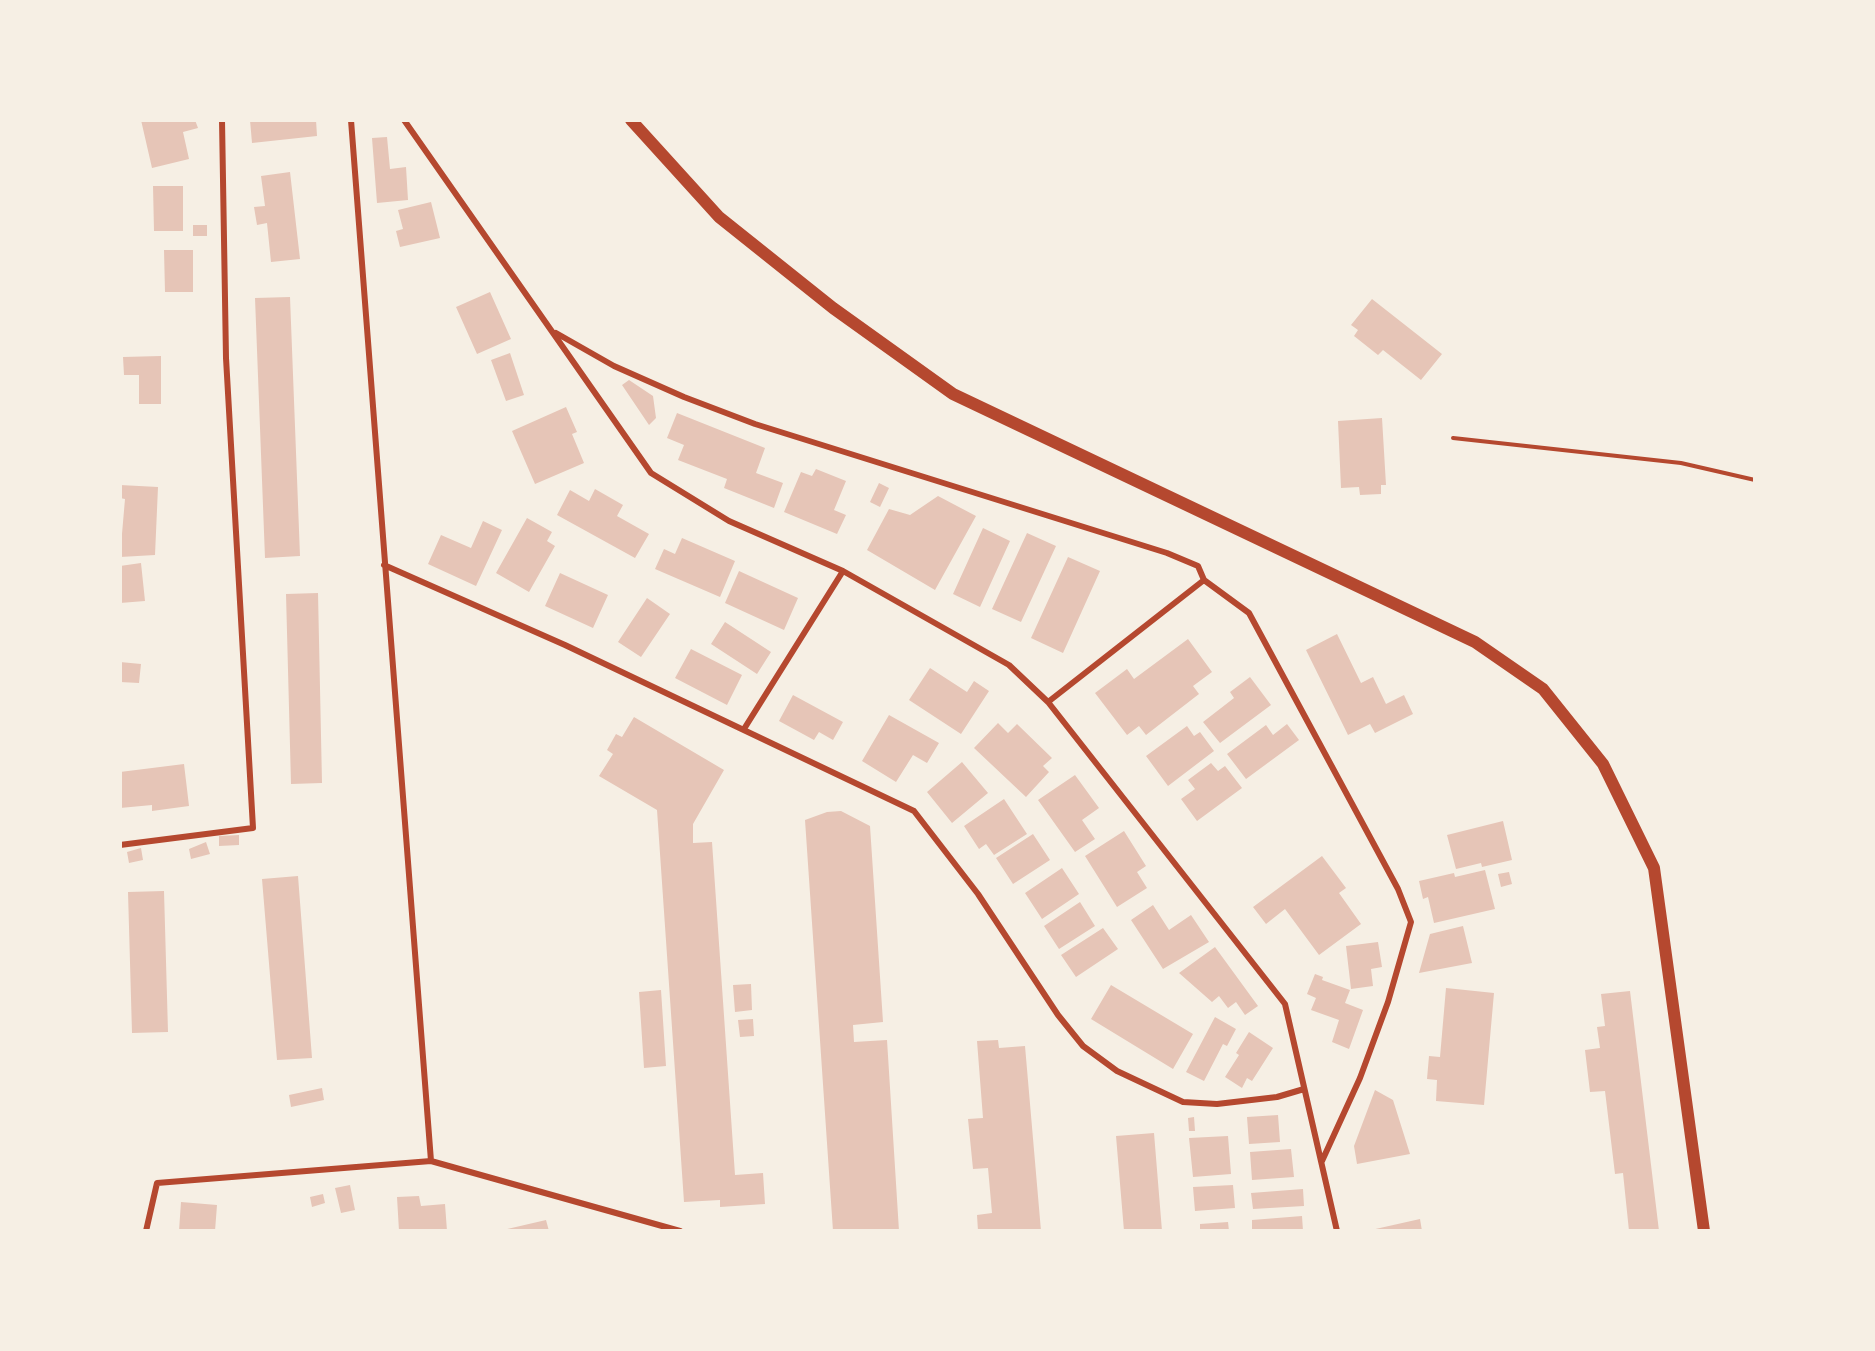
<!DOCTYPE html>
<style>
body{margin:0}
#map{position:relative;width:1875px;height:1351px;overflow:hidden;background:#f6efe4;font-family:"DejaVu Sans",sans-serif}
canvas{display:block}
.frame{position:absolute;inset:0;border:122px solid #f6efe4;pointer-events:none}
</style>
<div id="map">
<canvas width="1875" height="1351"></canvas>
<div class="frame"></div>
</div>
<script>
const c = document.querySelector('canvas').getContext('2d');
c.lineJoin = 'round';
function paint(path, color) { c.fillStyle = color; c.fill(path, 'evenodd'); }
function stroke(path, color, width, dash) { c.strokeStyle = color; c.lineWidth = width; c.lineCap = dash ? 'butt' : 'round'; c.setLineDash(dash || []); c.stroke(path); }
paint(new Path2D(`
 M141 120H195L198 128 183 132 189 159 152 168Z
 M250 120H316L317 136 252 143Z
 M387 137 390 169 406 167 408 200 377 203 372 138Z
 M290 172 300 259 271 262 267 223 257 225 254 207 265 206 261 176Z
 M153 186H183V231H154Z
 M431 202 440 238 400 247 396 231 403 229 398 210Z
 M193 225H207V236H193Z
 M164 250H193V292H165Z
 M490 292 511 339 477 354 456 307Z
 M290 297 300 556 265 558 255 298Z
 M1372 299 1442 354 1421 380 1383 350 1378 355 1354 336 1358 330 1351 325Z
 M510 353 524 395 506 401 491 360Z
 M161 356V404H139V375H124L123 357Z
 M629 380 653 396 656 418 649 425 622 385Z
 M566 407 577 432 572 434 584 463 535 484 512 431Z
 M677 413 765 448 756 473 783 483 774 508 724 488 727 479 678 460 684 445 667 438Z
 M1382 418 1386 485H1381V494L1360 495 1359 487 1341 488 1338 421Z
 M816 469 846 481 834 510 846 515 837 534 784 512 801 472 812 476Z
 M879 483 889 488 880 507 870 502Z
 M120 485 158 487 155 555 120 557 125 499 120 498Z
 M595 489 623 505 617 516 649 534 635 558 557 515 570 490 589 501Z
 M938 496 976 516 935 590 867 550 889 509 910 515Z
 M527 518 552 532 547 541 555 546 529 592 496 573Z
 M483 521 502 530 476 586 428 564 441 535 471 548Z
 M983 528 1010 541 980 607 953 594Z
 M1027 533 1056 546 1021 622 992 609Z
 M682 538 735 561 720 597 655 569 664 549 675 554Z
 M1068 557 1100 571 1063 653 1031 638Z
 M141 563 145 601 120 603V566Z
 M739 571 798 598 784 630 725 603Z
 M560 573 608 595 593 628 545 606Z
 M318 593 322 783 291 784 286 594Z
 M647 598 670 614 641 657 618 642Z
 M725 622 771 652 757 674 711 644Z
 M1337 634 1361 683 1373 677 1386 704 1404 695 1413 714 1375 733 1370 724 1348 735 1306 650Z
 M1188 639 1212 672 1193 686 1199 694 1146 735 1139 726 1127 735 1095 693 1127 669 1134 679Z
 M691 649 742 675 727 705 675 678Z
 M120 662 141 664 139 683 120 682Z
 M930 668 967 692 974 681 989 691 961 734 909 700Z
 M1250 677 1271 705 1220 743 1203 722 1234 698 1230 692Z
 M793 695 843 722 833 740 819 732 814 740 779 721Z
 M889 715 939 743 927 763 913 755 896 782 862 761Z
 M634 717 724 770 693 824V843L712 842 735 1175 763 1173 765 1204 720 1207V1200L684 1202 657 810 599 776 613 754 607 750 616 734 622 737Z
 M998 723 1008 733 1017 724 1052 758 1043 766 1049 772 1026 797 974 748Z
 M1287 724 1299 740 1246 779 1227 754 1266 725 1273 735Z
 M1187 726 1194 736 1200 732 1214 751 1168 786 1146 756Z
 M962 762 988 793 952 823 927 792Z
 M1211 763 1218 771 1225 766 1242 788 1197 821 1181 799 1195 789 1188 780Z
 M184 764 189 806 152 811V805L120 808V772Z
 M1075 775 1099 808 1082 820 1095 839 1075 852 1038 800Z
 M1004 799 1027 834 994 855 986 844 979 849 964 826Z
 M841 811 870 826 883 1022 853 1025 854 1042 887 1040 899 1231H833L805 820 827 812Z
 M1503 821 1512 860 1482 867 1481 863 1456 869 1447 835Z
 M1124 831 1146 866 1137 872 1147 888 1117 907 1085 856Z
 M1033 834 1050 860 1013 884 996 858Z
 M239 835V845L219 846V836Z
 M206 842 210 854 191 859 189 849Z
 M141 848 143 860 129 863 127 852Z
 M1322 856 1346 888 1339 893 1361 924 1319 955 1285 909 1266 924 1253 907Z
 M1062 868 1079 894 1042 919 1025 893Z
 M1485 870 1495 909 1434 923 1428 897 1423 899 1419 881 1454 873 1455 877Z
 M1509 872 1512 884 1501 887 1498 874Z
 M298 876 312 1058 277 1060 262 879Z
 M164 891 168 1032 132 1033 128 892Z
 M1080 902 1095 926 1059 949 1044 926Z
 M1153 905 1169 930 1191 915 1209 942 1163 969 1131 920Z
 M1463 926 1472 963 1419 973 1430 934Z
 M1103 928 1118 949 1076 977 1061 955Z
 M1378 942 1382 967 1371 969 1373 986 1351 989 1346 946Z
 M1215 947 1258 1006 1245 1015 1236 1002 1228 1008 1219 996 1212 1002 1179 973Z
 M1315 974 1323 977 1322 980 1350 990 1345 1003 1363 1010 1349 1049 1332 1042 1339 1020 1311 1010 1316 998 1307 994Z
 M751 984 752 1010 735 1012 733 985Z
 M1111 985 1193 1034 1173 1069 1091 1019Z
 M1446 988 1494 993 1484 1105 1436 1101 1437 1080 1427 1079 1429 1056 1440 1057Z
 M661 990 666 1066 644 1068 639 992Z
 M1630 991 1659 1231H1629L1623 1173 1615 1174 1605 1091 1590 1092 1585 1050 1600 1048 1597 1027 1605 1026 1601 994Z
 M1215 1017 1236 1029 1227 1046 1223 1044 1204 1081 1186 1072Z
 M753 1019 754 1036 740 1037 738 1020Z
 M1249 1032 1273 1048 1252 1081 1247 1078 1242 1088 1225 1077 1239 1055 1236 1053Z
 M998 1040 999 1048 1025 1046 1041 1231H978L977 1215 992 1213 988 1168 973 1169 968 1119 983 1118 977 1041Z
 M322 1088 324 1100 291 1107 289 1095Z
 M1375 1090 1393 1100 1410 1154 1357 1164 1354 1146Z
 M1278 1115 1280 1142 1249 1144 1247 1117Z
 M1194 1117 1195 1131H1189L1188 1118Z
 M1154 1133 1162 1231H1124L1116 1136Z
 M1228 1136 1231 1174 1193 1177 1189 1138Z
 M1291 1149 1294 1177 1252 1180 1250 1152Z
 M350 1185 355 1210 341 1213 335 1188Z
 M1233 1185 1235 1208 1195 1211 1193 1187Z
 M1303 1189 1304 1206 1253 1209 1251 1193Z
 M323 1194 325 1203 312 1207 310 1197Z
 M419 1196 421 1206 445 1204 447 1231H399L397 1197Z
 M181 1202 217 1205 215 1231H179Z
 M1302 1216 1303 1231H1252V1220Z
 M1420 1219 1422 1231H1371V1230Z
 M546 1220 549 1231H504L503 1230Z
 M1228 1222 1229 1231H1200V1224Z`), '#e6c5b7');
stroke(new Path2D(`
 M1453 438 1681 463 1755 480`), '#b5482f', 4);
stroke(new Path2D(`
 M351 120 431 1161
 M404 120 651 473 729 521 843 571 1009 665 1048 702 1285 1004 1337 1231
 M556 333 614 366 684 397 755 424 1167 553 1198 566 1204 580 1249 613 1398 889 1411 922 1388 1002 1360 1078 1322 1161
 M384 565 565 645 914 811 978 894 1058 1015 1083 1046 1117 1071 1183 1102 1217 1104 1277 1097 1304 1089
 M1048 702 1204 580
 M744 729 843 571
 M120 845 253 828 226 358 222 120
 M146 1231 157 1183 431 1161 680 1231`), '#b5482f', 6);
stroke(new Path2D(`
 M631 120 719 217 833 308 953 394 1475 642 1543 689 1603 764 1654 868 1704 1231`), '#b5482f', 12);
</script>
